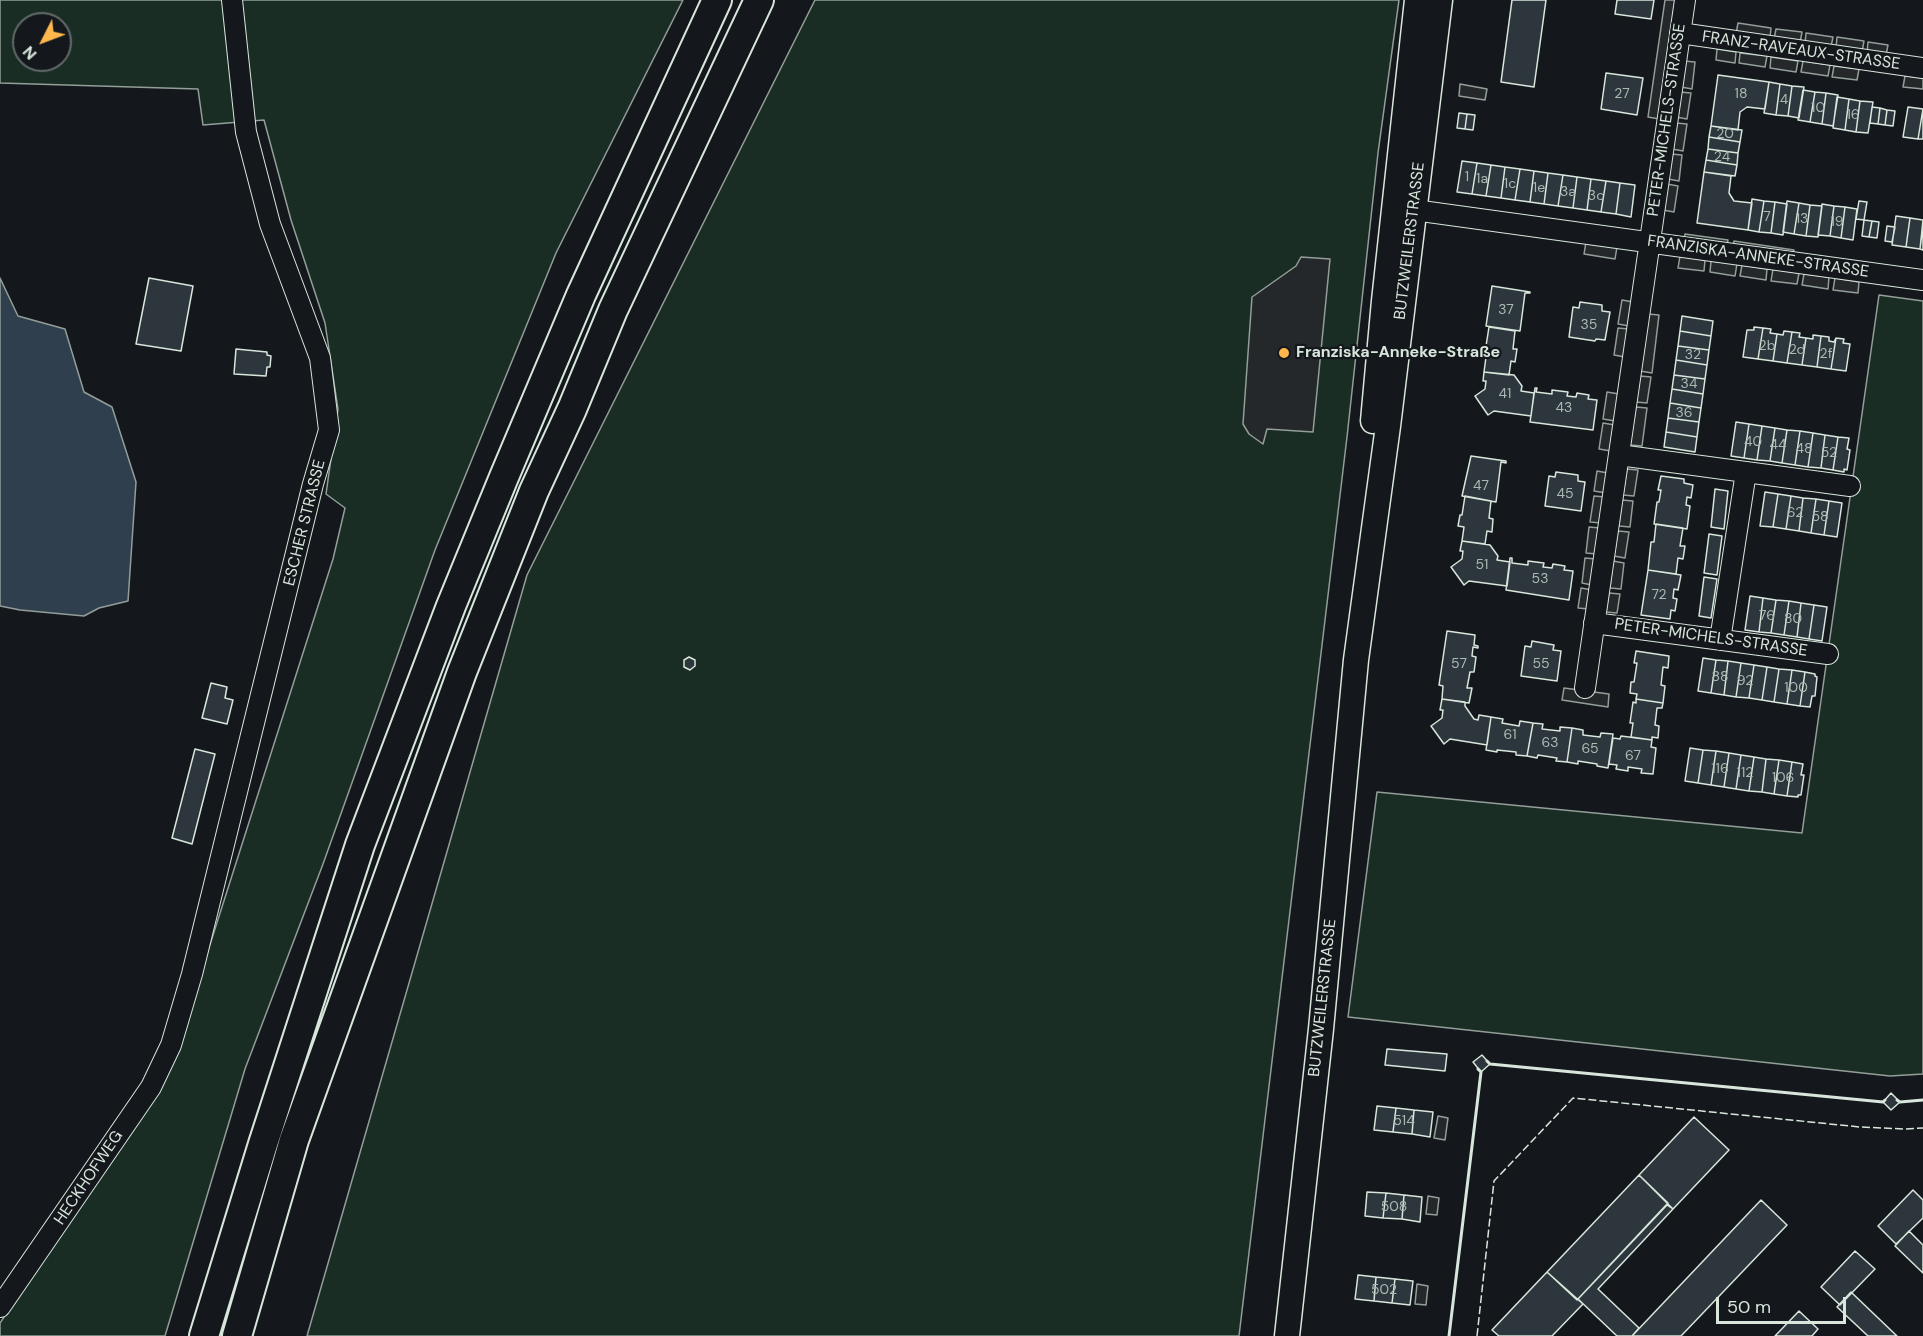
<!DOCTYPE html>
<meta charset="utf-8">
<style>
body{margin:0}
#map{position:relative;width:1923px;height:1336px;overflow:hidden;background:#14181c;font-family:"DM Sans",sans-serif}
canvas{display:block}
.north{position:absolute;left:12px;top:12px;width:60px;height:60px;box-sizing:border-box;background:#14181c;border:2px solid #626a69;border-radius:50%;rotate:228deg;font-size:16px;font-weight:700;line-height:24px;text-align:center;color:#d8e6dc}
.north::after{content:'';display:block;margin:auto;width:21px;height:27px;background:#ffb74d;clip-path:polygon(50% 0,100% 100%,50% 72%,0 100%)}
.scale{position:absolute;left:1716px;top:1297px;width:130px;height:27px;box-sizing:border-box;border:3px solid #d8e6dc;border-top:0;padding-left:8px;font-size:18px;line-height:21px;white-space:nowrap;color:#d8e6dc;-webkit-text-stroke:4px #14181c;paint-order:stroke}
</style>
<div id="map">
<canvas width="1923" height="1336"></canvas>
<div class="north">N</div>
<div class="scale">50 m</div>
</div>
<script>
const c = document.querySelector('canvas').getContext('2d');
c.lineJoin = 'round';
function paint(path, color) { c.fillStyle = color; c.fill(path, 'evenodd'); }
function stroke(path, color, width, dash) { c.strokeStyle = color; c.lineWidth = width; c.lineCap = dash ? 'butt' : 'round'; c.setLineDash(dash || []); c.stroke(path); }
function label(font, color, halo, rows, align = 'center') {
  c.font = font + ' "DM Sans",sans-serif'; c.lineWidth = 4.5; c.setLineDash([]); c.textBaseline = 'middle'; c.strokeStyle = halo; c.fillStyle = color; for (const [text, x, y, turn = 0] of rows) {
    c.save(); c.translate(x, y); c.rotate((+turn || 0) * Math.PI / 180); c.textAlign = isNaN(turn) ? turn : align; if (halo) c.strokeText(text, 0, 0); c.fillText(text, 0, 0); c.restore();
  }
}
const green = new Path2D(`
 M0 0H683L556 253 435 550 323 864 245 1069 165 1336H0V1323L157 1093 177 1048 333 559 345 508 326 494 338 409 325 323 291 220 264 120 203 125 198 89 0 83ZM24 24H60V60H24Z
 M815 0H1399L1378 153 1347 437 1239 1336H307L527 575Z
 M1879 295 1923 301V1074L1890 1076 1348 1017 1377 792 1802 833Z`);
paint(green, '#1a2d24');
stroke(green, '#939e99', 1.5);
const parking = new Path2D(`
 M1665 0H1676L1659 119 1648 117Z
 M1738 23 1771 28 1770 38 1736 34Z
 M1776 29 1802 32 1800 43 1774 39Z
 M1806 33 1833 37 1831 47 1805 44Z
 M1837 37 1864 41 1862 52 1836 48Z
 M1868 42 1888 45 1886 55 1867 53Z
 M1717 49 1736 52 1735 63 1716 60Z
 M1740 53 1767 56 1765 67 1739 63Z
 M1771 57 1798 61 1796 72 1770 68Z
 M1684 61 1695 62 1692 89 1681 87Z
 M1803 61 1830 65 1828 76 1801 72Z
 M1834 66 1859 69 1857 80 1832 77Z
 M1905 76 1923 78V89L1903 87Z
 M1460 84 1487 89 1485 100 1459 96Z
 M1680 92 1691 93 1687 119 1676 117Z
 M1676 123 1687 124 1683 151 1672 149Z
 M1671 154 1682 155 1679 181 1668 179Z
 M1667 184 1678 186 1674 212 1663 210Z
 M1685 234 1728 240 1727 245 1684 239Z
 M1734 241 1794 250 1793 255 1733 246Z
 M1586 242 1617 247 1615 259 1584 254Z
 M1680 256 1705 260 1704 271 1678 268Z
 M1301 257 1330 259 1313 432 1267 429 1263 444 1249 434 1243 424 1252 297 1296 266Z
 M1711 261 1737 264 1735 276 1710 272Z
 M1742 265 1767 269 1766 280 1740 276Z
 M1773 269 1799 273 1797 284 1771 281Z
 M1804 274 1829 277 1828 289 1802 285Z
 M1835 278 1859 282 1858 293 1833 290Z
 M1622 300 1633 302 1629 326 1618 324Z
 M1648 314 1659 315 1652 373 1640 371Z
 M1618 328 1629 329 1625 357 1614 355Z
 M1640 376 1651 377 1647 403 1636 402Z
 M1607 392 1619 394 1615 421 1603 419Z
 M1636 407 1647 408 1642 446 1630 445Z
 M1603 423 1615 425 1611 451 1599 449Z
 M1627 469 1638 470 1634 496 1623 495Z
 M1597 471 1608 473 1606 493 1594 491Z
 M1594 496 1605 497 1601 523 1590 522Z
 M1622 500 1633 501 1630 527 1619 526Z
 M1589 527 1600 528 1597 554 1586 553Z
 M1618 531 1629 532 1625 558 1614 556Z
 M1585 558 1596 559 1592 585 1582 583Z
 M1613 561 1624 563 1621 589 1610 588Z
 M1581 588 1592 590 1589 609 1578 608Z
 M1609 593 1620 594 1617 613 1606 612Z
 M1564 688 1609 694 1608 707 1562 700Z
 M1438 1116 1448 1118 1445 1140 1434 1138Z
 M1428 1196 1439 1198 1437 1215 1426 1214Z
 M1417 1284 1428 1286 1426 1305 1415 1304Z`);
paint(parking, '#24282b');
stroke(parking, '#939e99', 1.5);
const water = new Path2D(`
 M0 278 18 316 65 329 84 392 112 407 136 482 128 601 99 608 84 616 20 610 0 606Z`);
paint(water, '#2f3f4d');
stroke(water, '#939e99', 1.5);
const building = new Path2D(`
 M1512 0H1546L1534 87 1501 82Z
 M1617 0H1654L1651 19 1615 14Z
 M1606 73 1643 78 1637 115 1601 109Z
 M1718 75 1769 82 1765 109 1747 107 1740 112 1738 130 1711 126Z
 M1769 82 1780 84 1776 115 1764 113Z
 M1780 84 1792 86 1788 116 1776 115Z
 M1792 86 1804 87 1799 118 1788 116Z
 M1803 90 1815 92 1810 122 1798 120Z
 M1815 92 1826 93 1822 124 1810 122Z
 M1826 93 1838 95 1833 126 1822 124Z
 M1837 97 1849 99 1845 130 1833 128Z
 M1849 99 1860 101 1856 132 1845 130Z
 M1860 101 1873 102 1868 133 1856 132Z
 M1872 107 1880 108 1878 124 1870 123Z
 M1908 107 1923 109 1918 139 1903 137Z
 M1880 108 1887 110 1885 125 1878 124Z
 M1923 109V139H1918Z
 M1887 110 1895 111 1893 126 1885 125Z
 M1459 113 1467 114 1465 129 1457 128Z
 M1467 114 1475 115 1473 130 1465 129Z
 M1711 126 1742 130 1740 142 1709 137Z
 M1709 137 1740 142 1738 153 1708 149Z
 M1708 149 1738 153 1737 165 1706 160Z
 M1706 160 1737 165 1735 176 1704 172Z
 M1462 161 1477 163 1472 194 1457 192Z
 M1477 163 1491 165 1486 196 1472 194Z
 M1491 165 1505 167 1501 198 1486 196Z
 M1505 167 1520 169 1515 200 1501 198Z
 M1520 169 1534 171 1530 202 1515 200Z
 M1534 171 1548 173 1544 204 1530 202Z
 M1704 172 1731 176 1729 193 1734 201 1752 203 1748 230 1697 223Z
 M1548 173 1563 175 1558 206 1544 204Z
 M1563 175 1577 177 1573 208 1558 206Z
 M1577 177 1591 179 1587 210 1573 208Z
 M1591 179 1606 181 1601 212 1587 210Z
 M1606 181 1620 183 1616 214 1601 212Z
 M1620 183 1635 185 1631 217 1616 214Z
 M1752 199 1764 201 1759 232 1748 230Z
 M1764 201 1775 202 1771 233 1759 232Z
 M1787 201 1799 203 1794 234 1783 232Z
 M1859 201 1867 202 1864 220 1856 219Z
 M1775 202 1787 204 1783 235 1771 233Z
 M1799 203 1810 205 1806 236 1794 234Z
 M1822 204 1834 206 1830 236 1818 235Z
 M1810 205 1822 206 1818 237 1806 236Z
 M1834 206 1845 207 1841 238 1830 236Z
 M1845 207 1857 209 1853 240 1841 238Z
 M1896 216 1910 218 1906 247 1892 245Z
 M1910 218 1923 220 1920 249 1906 247Z
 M1864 220 1872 221 1869 237 1862 236Z
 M1872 221 1879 222 1877 238 1869 237Z
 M1887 226 1895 227 1892 242 1885 241Z
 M1923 226V250L1920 249Z
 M149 278 193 286 181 351 136 344Z
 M1492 286 1530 292V293H1525L1520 331 1486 326Z
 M1580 302 1602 305V311L1610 312 1605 340 1596 339 1595 341 1569 337 1573 307 1579 308Z
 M1682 316 1713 321 1711 336 1680 331Z
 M1489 327 1515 331 1513 349H1517L1515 362 1511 361 1509 375 1484 372 1486 357H1482L1484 345 1486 346Z
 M1754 327 1763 328 1758 359 1743 357 1747 330H1754Z
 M1763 328 1771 329 1770 333 1777 334 1773 361 1758 359Z
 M1680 331 1711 336 1709 350 1678 346Z
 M1784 331 1792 332 1787 363 1773 361 1777 334 1783 335Z
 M1792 332 1800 333 1799 337 1806 338 1802 365 1787 363Z
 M1813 335 1821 336 1817 367 1802 365 1806 338 1813 339Z
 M1821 336 1829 337V341L1834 342 1836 338 1831 369 1817 367Z
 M1836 338 1844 339 1843 343 1850 344 1846 371 1831 369Z
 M1678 346 1709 350 1707 365 1676 360Z
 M236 349 267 352V355L271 356 270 367H267L266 376 234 374Z
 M1676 360 1707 365 1705 379 1674 375Z
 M1484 372 1514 375 1522 386 1521 391 1534 393 1531 416 1494 411 1488 415 1475 396 1485 389 1486 381H1483Z
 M1674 375 1705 379 1703 394 1672 389Z
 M1535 388H1537L1536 392 1552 394V390L1568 392 1567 396 1576 397 1577 393 1589 395 1588 399 1597 400 1593 430 1530 422Z
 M1672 389 1703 394 1701 408 1670 403Z
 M1670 403 1701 408 1699 422 1668 418Z
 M1668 418 1699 422 1697 437 1666 432Z
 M1736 422 1749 424 1744 458 1731 456Z
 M1749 424 1762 426 1757 460 1744 458Z
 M1762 426 1775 428 1770 461 1757 460Z
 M1775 428 1787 430 1782 463 1770 461Z
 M1787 430 1800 431 1795 465 1782 463Z
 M1800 431 1813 433 1808 467 1795 465Z
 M1666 432 1697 437 1695 452 1664 447Z
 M1813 433 1825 435 1821 468 1808 467Z
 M1825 435 1838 437 1833 470 1821 468Z
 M1838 437 1849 438 1847 449 1850 450 1847 470 1844 469V472L1833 470Z
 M1471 456 1506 461V463L1501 462 1496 502 1462 496Z
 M1556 472 1578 475V481L1585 482 1581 511 1545 506 1549 476 1555 477Z
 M1661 476 1684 479V483L1693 485 1691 498 1687 497 1686 505 1690 506 1687 529 1654 524 1657 502H1659L1661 490H1658Z
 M1715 489 1728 491 1724 529 1711 527Z
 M1765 492 1778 494 1773 527 1760 526Z
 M1778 494 1791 496 1786 529 1773 527Z
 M1465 496 1491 501 1489 518 1493 519 1492 532 1487 531 1485 544 1462 541 1464 527 1458 526 1460 515H1462Z
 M1791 496 1803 498 1799 531 1786 529Z
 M1803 498 1816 499 1811 533 1799 531Z
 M1816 499 1829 501 1824 535 1811 533Z
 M1829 501 1842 503 1837 537 1824 535Z
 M1656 524 1683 528 1680 546H1685L1683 559 1678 558 1676 574 1648 570 1651 542H1654Z
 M1709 534 1722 536 1717 575 1704 573Z
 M1462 541 1490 545 1498 556 1497 560 1510 562 1507 586 1469 581 1464 585 1451 567 1462 559 1463 551H1460Z
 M1510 558H1512V563L1528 565V561L1544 563 1543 567 1552 568 1553 564 1565 566 1564 570 1573 571 1569 600 1506 590Z
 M1648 570 1681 575 1678 590 1674 589 1673 598 1677 599 1675 611 1671 610 1670 619 1641 615Z
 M1704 577 1717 579 1711 618 1699 616Z
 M1750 596 1763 598 1759 632 1745 630Z
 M1763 598 1776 600 1771 633 1759 632Z
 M1776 600 1789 601 1784 635 1771 633Z
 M1789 601 1801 603 1797 637 1784 635Z
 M1801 603 1814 605 1809 639 1797 637Z
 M1814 605 1827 607 1822 641 1809 639Z
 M1447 631 1475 635 1474 645 1478 646V648L1473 647 1472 656 1476 657 1474 672H1470L1467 688H1472L1469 703 1442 699 1443 686 1439 685Z
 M1532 641 1554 645 1553 650 1561 651 1557 681 1521 676 1525 646 1531 647Z
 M1636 651 1669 656 1668 668 1663 667 1661 685 1665 686 1663 703 1636 699 1637 694 1630 693 1631 682H1634L1637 663H1634Z
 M689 657 695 660V666L690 670 684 667V660Z
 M1703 658 1716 660 1711 693 1698 691Z
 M1716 660 1728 661 1724 695 1711 693Z
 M1728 661 1741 663 1736 697 1724 695Z
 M1741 663 1754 665 1749 698 1736 697Z
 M1754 665 1767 667 1762 700 1749 698Z
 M1767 667 1779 669 1774 702 1762 700Z
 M1779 669 1792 670 1787 704 1774 702Z
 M1792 670 1805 672 1800 706 1787 704Z
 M1805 672 1815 674V676L1817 677 1815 696H1812L1810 707 1800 706Z
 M211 683 227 687 225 698 233 700 227 724 202 718Z
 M1442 699 1465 702V706L1474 719 1478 720 1479 715 1491 717 1487 745 1450 739 1444 744 1431 726 1442 718 1443 710H1440Z
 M1636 699 1663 703 1662 708H1657L1655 725 1659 726 1658 738 1652 737V740L1631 737 1633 723H1630L1633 702 1636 703Z
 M1491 717 1503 719 1502 723 1519 726 1520 721 1533 723 1527 756 1516 755V752L1497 750V752L1486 750Z
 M1533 723 1543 724 1542 729 1560 731V727L1572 728 1567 762 1556 761 1557 758 1538 755 1537 758 1527 756Z
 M1572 728 1583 730V735L1600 737 1601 733 1613 734 1608 768 1597 766V764L1578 761V764L1567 762Z
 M1621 736 1652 740 1651 747 1656 748 1653 774 1641 773 1642 769 1628 767V771L1616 769 1617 765 1609 764 1613 738 1620 739Z
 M1690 748 1703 750 1698 783 1685 781Z
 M195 749 215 754 192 844 172 838Z
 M1703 750 1716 751 1711 785 1698 783Z
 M1716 751 1729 753 1724 787 1711 785Z
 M1729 753 1741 755 1736 789 1724 787Z
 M1741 755 1754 757 1749 791 1736 789Z
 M1754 757 1766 759 1762 792 1749 791Z
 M1766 759 1779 760 1774 794 1762 792Z
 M1779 760 1792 762 1787 796 1774 794Z
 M1792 762 1803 764 1801 775H1804L1801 795H1798V797L1787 796Z
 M1387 1049 1447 1054 1445 1071 1385 1065Z
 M1482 1055 1490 1064 1481 1072 1473 1062Z
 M1891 1093 1900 1102 1891 1110 1883 1102Z
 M1377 1106 1396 1108 1393 1132 1374 1130Z
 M1396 1108 1414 1110 1412 1134 1393 1132Z
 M1414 1110 1433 1112 1430 1137 1412 1134Z
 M1694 1117 1729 1150 1673 1209 1639 1175Z
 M1639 1175 1668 1203 1577 1300 1547 1272Z
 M1913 1190 1923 1200V1218L1896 1244 1878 1226Z
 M1367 1192 1386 1193 1383 1218 1365 1216Z
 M1386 1193 1404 1195 1402 1219 1383 1218Z
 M1404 1195 1422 1197 1420 1222 1402 1219Z
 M1761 1200 1787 1225 1681 1336H1632Z
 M1667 1205 1673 1209 1598 1289 1639 1328 1632 1336H1617L1578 1299Z
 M1909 1231 1923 1245V1273L1895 1246Z
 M1855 1251 1875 1269 1840 1305 1821 1287Z
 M1547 1272 1583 1304 1552 1336H1499L1492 1330Z
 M1358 1275 1376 1277 1374 1301 1355 1299Z
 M1376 1277 1395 1279 1392 1303 1374 1301Z
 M1395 1279 1413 1281 1410 1305 1392 1303Z
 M1851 1292 1852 1293 1897 1336H1868L1837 1307Z
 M1799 1311 1818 1329 1812 1336H1775Z`);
paint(building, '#2c363c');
stroke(building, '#d8e6dc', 1.5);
const minor = new Path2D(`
 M1680 33 1923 68
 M1414 210 1923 280
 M1619 455 1850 486
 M1594 623 1828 654
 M1720 640 1746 472
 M1585 688 1685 0
 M0 1307 151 1087 171 1045 192 974 313 484 329 430 320 358 270 224 246 132 232 0`);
const major = new Path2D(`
 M1373 421 1384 301 1417 0
 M1287 1336 1321 1029 1356 660 1388 426 1440 0`);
const highway = new Path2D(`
 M204 1336 263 1144 360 845 451 606 504 477 581 295 717 0
 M237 1336 294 1140 462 672 534 491 572 409 613 310 759 0`);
stroke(minor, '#d8e6dc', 22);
stroke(major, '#d8e6dc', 27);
stroke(highway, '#d8e6dc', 32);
stroke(minor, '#14181c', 20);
stroke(major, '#14181c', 24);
stroke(highway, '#14181c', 28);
stroke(new Path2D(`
 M1477 1336 1494 1181 1573 1098 1860 1127 1905 1129 1923 1128`), '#d8e6dc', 1.5, [8, 3]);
stroke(new Path2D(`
 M1487 1061 1490 1064 1883 1102 1885 1100
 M1897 1100 1900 1102 1923 1100
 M1449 1336 1481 1072 1478 1069`), '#d8e6dc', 3);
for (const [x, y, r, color] of [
 [1284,353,6,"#ffb74d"]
]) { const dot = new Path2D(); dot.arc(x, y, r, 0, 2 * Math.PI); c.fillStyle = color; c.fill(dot); stroke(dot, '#14181c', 2); }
label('14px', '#adbab4', null, [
 ["27",1622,94],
 ["18",1741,94],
 ["4",1784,100],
 ["10",1818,108],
 ["16",1853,115],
 ["20",1725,134],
 ["24",1722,157],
 ["1",1467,177],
 ["1a",1482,179],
 ["1c",1510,184],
 ["1e",1539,188],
 ["3a",1568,192],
 ["3c",1596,196],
 ["7",1767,217],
 ["13",1802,219],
 ["19",1837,222],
 ["37",1506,310],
 ["35",1589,325],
 ["2b",1767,346],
 ["2d",1797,350],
 ["2f",1826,354],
 ["32",1693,355],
 ["34",1689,384],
 ["41",1505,394],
 ["43",1564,408],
 ["36",1684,413],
 ["40",1753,442],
 ["44",1778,445],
 ["48",1804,449],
 ["52",1829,453],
 ["47",1481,486],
 ["45",1565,494],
 ["62",1795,513],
 ["58",1820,517],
 ["51",1482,565],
 ["53",1540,579],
 ["72",1659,595],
 ["76",1767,616],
 ["80",1793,619],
 ["57",1459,664],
 ["55",1541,664],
 ["88",1720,677],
 ["92",1745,681],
 ["100",1796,688],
 ["61",1510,735],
 ["63",1550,743],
 ["65",1590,749],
 ["67",1633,756],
 ["116",1720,769],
 ["112",1745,773],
 ["106",1783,778],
 ["514",1404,1121],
 ["508",1394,1207],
 ["502",1384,1290]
]);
label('16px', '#d8e6dc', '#14181c', [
 ["FRANZ-RAVEAUX-STRASSE",1801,51,8],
 ["PETER-MICHELS-STRASSE",1667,120,-82],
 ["BUTZWEILERSTRASSE",1410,241,-83],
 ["FRANZISKA-ANNEKE-STRASSE",1758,257,8],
 ["ESCHER STRASSE",305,523,-76],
 ["PETER-MICHELS-STRASSE",1711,638,8],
 ["BUTZWEILERSTRASSE",1323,998,-84],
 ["HECKHOFWEG",89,1178,-56]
]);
label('bold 16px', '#d8e6dc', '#14181c', [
 ["Franziska-Anneke-Straße",1296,353]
], 'left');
</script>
